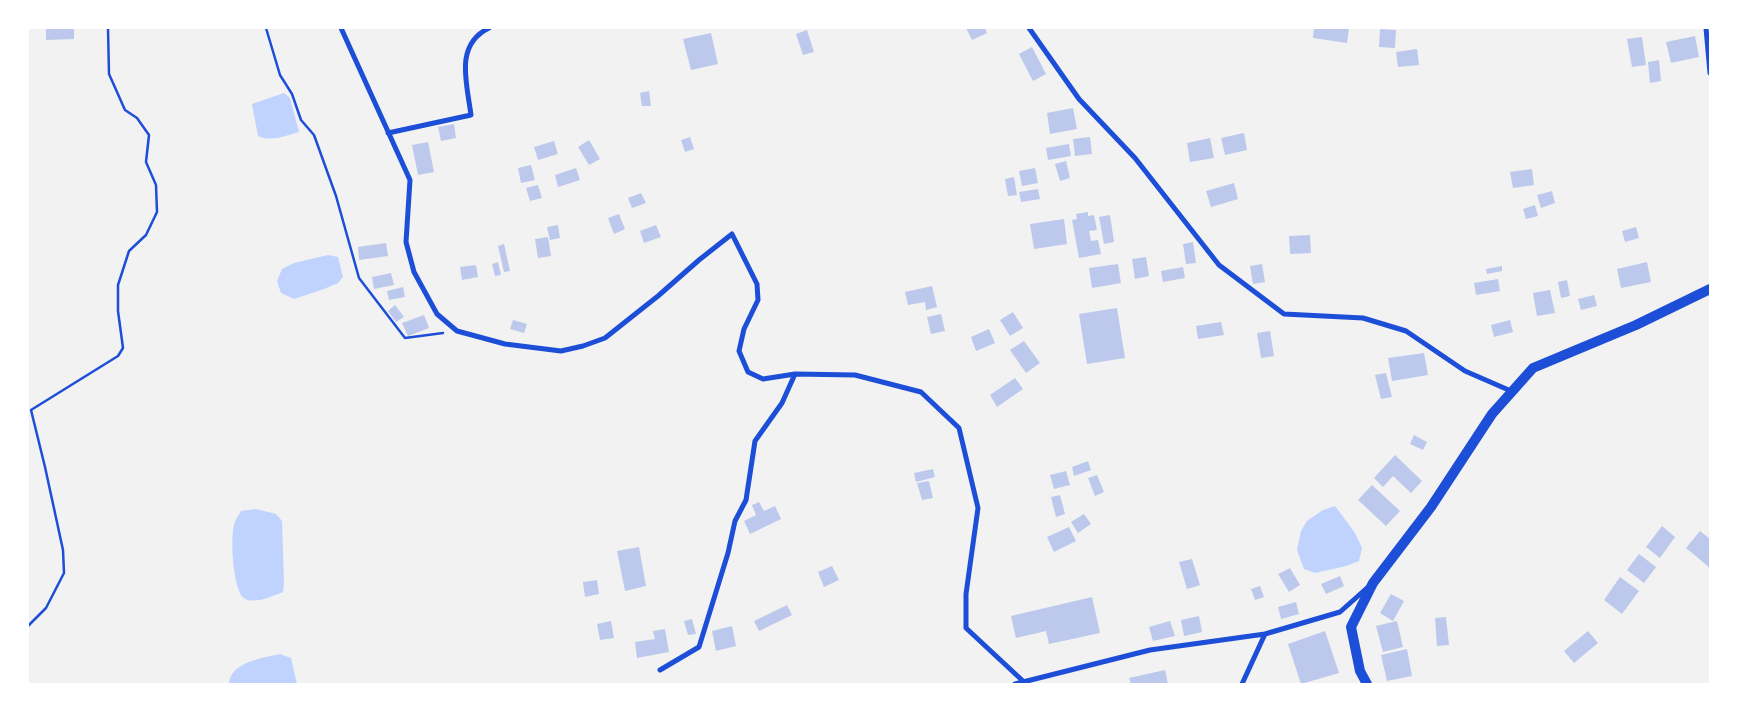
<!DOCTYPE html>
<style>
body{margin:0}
#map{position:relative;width:1738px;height:712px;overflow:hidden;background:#f2f2f2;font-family:"Fira Sans Condensed",sans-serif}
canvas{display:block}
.frame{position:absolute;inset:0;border:29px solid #fff;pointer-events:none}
</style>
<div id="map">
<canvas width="1738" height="712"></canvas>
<div class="frame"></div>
</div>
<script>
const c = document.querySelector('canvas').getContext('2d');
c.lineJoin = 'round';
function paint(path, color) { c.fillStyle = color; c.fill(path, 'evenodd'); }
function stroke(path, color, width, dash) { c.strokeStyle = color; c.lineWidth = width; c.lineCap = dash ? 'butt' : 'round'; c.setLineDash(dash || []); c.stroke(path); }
paint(new Path2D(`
 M284 93 290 98 299 132C285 136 271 142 258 136L252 104Z
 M328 255 338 257 343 277 338 283 324 289 294 299 281 293 277 281 282 269 294 263Z
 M1335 506 1355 533 1362 548 1359 561 1346 566 1315 573 1304 569 1297 550 1301 531 1307 521 1323 510Z
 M256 509 276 514 282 521 284 584 283 592C272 596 257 604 245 599 233 593 230 538 234 525 235 520 239 515 241 511Z
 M280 654 291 658 297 684H229C230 662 263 658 280 654Z`), '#bfd3fe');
paint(new Path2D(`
 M46 28H74V39L46 40Z
 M966 28H985L987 33 972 40Z
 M1314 28H1349L1347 43 1313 38Z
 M1380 29 1396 30 1395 48 1379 47Z
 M807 30 814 52 803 55 796 34Z
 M711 33 718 64 691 70 683 39Z
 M1695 36 1699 57 1671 63 1666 42Z
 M1642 37 1646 65 1632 67 1627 39Z
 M1032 47 1046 74 1033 81 1019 54Z
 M1417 49 1419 65 1398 67 1396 52Z
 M1659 60 1661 81 1650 83 1648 62Z
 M649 91 651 106H642L640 93Z
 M1073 108 1077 129 1050 134 1047 113Z
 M454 124 456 138 441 141 438 127Z
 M1244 133 1247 150 1225 155 1221 138Z
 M690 137 694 149 685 152 681 140Z
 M1090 137 1092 154 1075 156 1073 139Z
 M1210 138 1214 158 1190 162 1187 143Z
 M589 140 600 159 589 165 578 147Z
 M554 141 558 154 538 160 534 147Z
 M428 142 434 172 418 175 412 145Z
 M1069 144 1071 156 1048 160 1046 148Z
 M1066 161 1070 178 1060 181 1055 164Z
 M531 165 535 180 521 183 518 168Z
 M576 168 580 180 558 187 555 175Z
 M1035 168 1038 183 1022 186 1019 171Z
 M1532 169 1534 185 1513 188 1510 172Z
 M1014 177 1017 195 1008 196 1005 179Z
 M1234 183 1238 199 1211 207 1206 191Z
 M538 185 542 198 530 201 526 188Z
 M1038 189 1040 199 1021 202 1019 192Z
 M1552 191 1555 203 1541 208 1537 195Z
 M641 193 646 203 632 208 628 198Z
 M1535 205 1538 216 1526 219 1523 209Z
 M1088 212V216L1094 215 1097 230 1089 231 1091 241 1098 240 1101 254 1079 258 1072 220 1077 219 1076 214Z
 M619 214 625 229 614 234 608 218Z
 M1110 215 1114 242 1104 244 1099 217Z
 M1064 219 1067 244 1034 249 1030 224Z
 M558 225 560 238 550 240 547 227Z
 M656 225 661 237 644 243 640 231Z
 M1636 227 1639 238 1625 242 1622 231Z
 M1310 235 1311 253 1290 254 1289 236Z
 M548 237 551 256 538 258 535 239Z
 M1193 242 1196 263 1186 264 1183 244Z
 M386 243 388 256 359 260 358 247Z
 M504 244 510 271 504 272 498 246Z
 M1146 257 1149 276 1135 279 1132 259Z
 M498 262 501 275 495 276 492 264Z
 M1647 262 1651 282 1621 288 1617 269Z
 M1118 264 1121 283 1092 288 1089 268Z
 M1262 264 1265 282 1253 284 1250 266Z
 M476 265 478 277 462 280 460 267Z
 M1502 266V271L1487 274 1486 269Z
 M1183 267 1185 278 1163 282 1161 271Z
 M391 273 394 285 374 289 372 277Z
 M1498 279 1500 291 1476 295 1474 283Z
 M1567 280 1570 296 1561 298 1558 282Z
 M932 286 937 307 926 310 925 302 908 305 905 292Z
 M403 287 405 297 389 300 387 291Z
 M1550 290 1555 313 1537 316 1533 293Z
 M1594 295 1597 306 1581 310 1578 299Z
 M395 305 404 317 396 322 388 311Z
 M1117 308 1125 358 1087 364 1079 314Z
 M1013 312 1023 328 1010 336 1000 320Z
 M941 314 945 331 931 334 927 317Z
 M424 315 429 328 408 336 402 323Z
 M513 320 527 324 524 333 510 329Z
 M1510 320 1513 332 1494 337 1491 325Z
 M1221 322 1224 335 1198 339 1196 326Z
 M989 329 995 343 976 351 971 337Z
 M1270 331 1274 356 1261 358 1257 333Z
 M1024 341 1040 363 1026 373 1010 350Z
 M1424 353 1428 375 1392 381 1388 358Z
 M1386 373 1392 397 1381 399 1375 375Z
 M1015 378 1023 389 997 407 990 395Z
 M1414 435 1427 442 1423 450 1410 444Z
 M1395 455 1422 481 1411 493 1393 476 1383 487 1374 478Z
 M1088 461 1091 470 1074 476 1072 467Z
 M933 469 935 477 916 482 914 473Z
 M1066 471 1070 485 1054 489 1050 475Z
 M1097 475 1104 492 1095 496 1088 478Z
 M929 481 933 498 922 500 917 483Z
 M1372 485 1400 511 1386 526 1358 500Z
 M1060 495 1065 514 1056 517 1051 497Z
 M759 502 764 511 775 506 781 519 750 534 744 521 756 515 752 505Z
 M1084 514 1091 524 1078 533 1071 522Z
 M1662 526 1675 537 1660 558 1646 547Z
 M1069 527 1076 541 1054 552 1047 537Z
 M1700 531 1710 539V568L1686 548Z
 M639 547 646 586 625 591 617 551Z
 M1639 554 1656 567 1644 583 1627 570Z
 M1192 559 1200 585 1187 589 1179 562Z
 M832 566 839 580 824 587 818 572Z
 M1290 568 1300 585 1289 592 1278 574Z
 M1340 576 1344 586 1326 594 1321 584Z
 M1620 577 1639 591 1622 614 1604 600Z
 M597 580 599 594 585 597 583 582Z
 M1260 586 1264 597 1255 600 1251 589Z
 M1391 594 1404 601 1393 621 1380 613Z
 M1092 597 1100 633 1049 644 1046 631 1016 638 1011 616Z
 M1296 602 1299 614 1281 619 1278 607Z
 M787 605 792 615 759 631 754 621Z
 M1199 616 1202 632 1184 636 1181 620Z
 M1446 617 1449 645 1437 646 1435 618Z
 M692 619 696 634 688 635 684 621Z
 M611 621 614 638 600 640 597 624Z
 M1170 621 1175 636 1153 641 1149 627Z
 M1397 621 1403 647 1383 652 1376 626Z
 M732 626 736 646 716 651 712 631Z
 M665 629 669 652 637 658 635 642 655 639 653 631Z
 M1325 631 1339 673 1301 684 1288 644Z
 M1588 631 1598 643 1574 663 1564 651Z
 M1407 649 1412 676 1387 681 1381 655Z
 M1165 670 1168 684H1131L1129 678Z`), '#bdc9ec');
stroke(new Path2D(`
 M266 28 280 75 292 94 301 120 314 135 336 196 359 278 405 338 443 333
 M28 626 46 608 64 573 63 550 45 467 31 410 118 356 123 348 118 311V285L129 251 146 235 157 212 156 185 146 162 149 135 137 118 125 110 109 74 108 28`), '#1d4ed8', 2.5);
stroke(new Path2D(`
 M341 28 410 180 406 242 414 272 437 314 457 331 505 344 561 351 583 346 605 338 658 296 699 260 732 234 757 284 758 300 744 329 739 351 748 372 763 379 795 374 855 375 921 392 959 428 978 508 966 594V628L1024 682
 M1029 28 1079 99 1135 158 1219 265 1284 314 1363 318 1406 331 1465 371 1511 391
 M1706 28 1710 73
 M388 133 471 115C467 83 454 45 489 28
 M660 670 699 647 728 553 735 521 746 500 755 441 782 403 795 374
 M1015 684 1150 650 1265 634 1340 612 1367 588
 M1242 684 1265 634`), '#1d4ed8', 5);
stroke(new Path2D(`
 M1367 684 1360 671 1351 627 1373 583 1431 507 1492 414 1533 368 1636 325 1710 289`), '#1d4ed8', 10);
</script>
